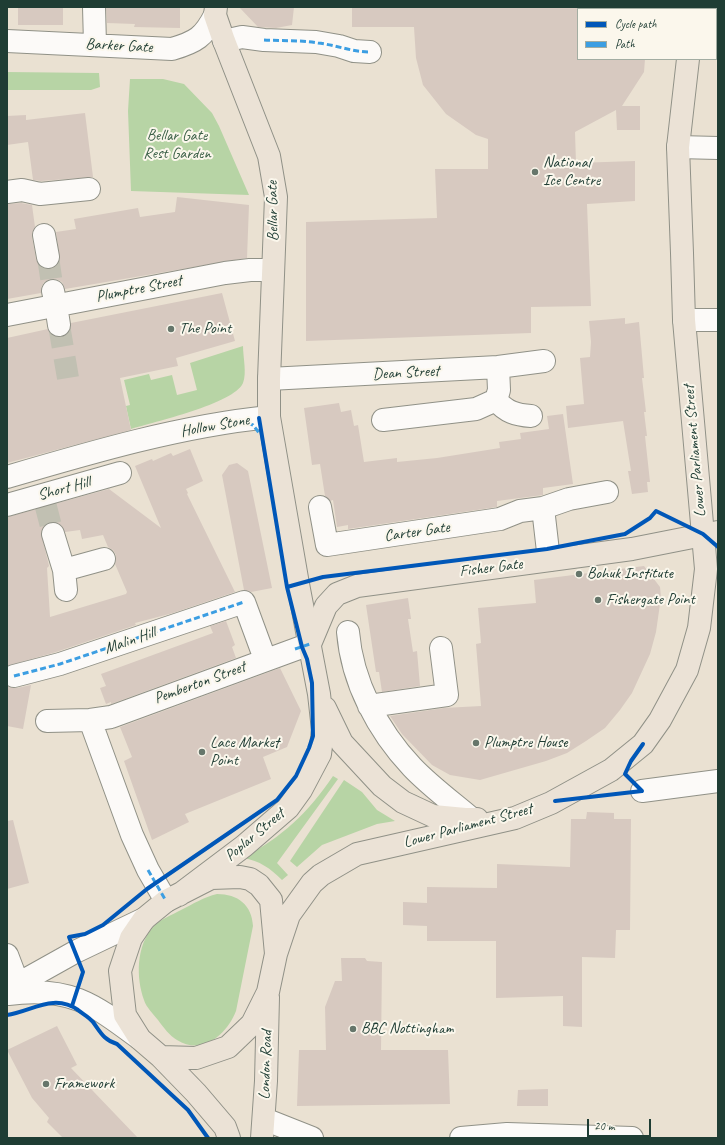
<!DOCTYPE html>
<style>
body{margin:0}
#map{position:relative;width:725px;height:1145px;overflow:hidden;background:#eae1d2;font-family:Caveat,sans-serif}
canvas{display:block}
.frame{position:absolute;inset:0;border:8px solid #1f3d34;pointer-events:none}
.legend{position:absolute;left:577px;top:8px;width:140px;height:52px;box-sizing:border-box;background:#fbf7ec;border:1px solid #a3ada2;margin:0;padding:5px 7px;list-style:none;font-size:12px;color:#1f3d34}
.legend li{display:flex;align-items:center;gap:8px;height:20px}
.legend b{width:20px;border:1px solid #a3ada2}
.scale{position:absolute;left:587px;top:1119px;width:64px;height:18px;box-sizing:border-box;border:2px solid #1f3d34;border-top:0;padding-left:5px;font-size:12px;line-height:14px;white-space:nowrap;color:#1f3d34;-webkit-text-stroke:3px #fbf7ec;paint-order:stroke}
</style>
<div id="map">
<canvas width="725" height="1145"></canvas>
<div class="frame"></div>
<ul class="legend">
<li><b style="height:5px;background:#0057b8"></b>Cycle path</li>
<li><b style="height:5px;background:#3c9ee2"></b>Path</li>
</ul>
<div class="scale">20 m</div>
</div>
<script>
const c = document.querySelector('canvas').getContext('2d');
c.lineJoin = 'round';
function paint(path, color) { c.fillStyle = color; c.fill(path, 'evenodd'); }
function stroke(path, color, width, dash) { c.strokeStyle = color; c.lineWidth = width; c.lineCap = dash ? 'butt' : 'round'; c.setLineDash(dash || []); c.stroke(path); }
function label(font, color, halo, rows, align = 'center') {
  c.font = font + ' Caveat,sans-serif'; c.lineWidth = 4; c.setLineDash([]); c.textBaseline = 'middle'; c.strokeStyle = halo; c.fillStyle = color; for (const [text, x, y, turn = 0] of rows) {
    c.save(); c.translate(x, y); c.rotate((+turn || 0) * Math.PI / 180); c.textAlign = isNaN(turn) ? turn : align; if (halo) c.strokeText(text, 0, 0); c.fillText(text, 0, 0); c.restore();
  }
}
paint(new Path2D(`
 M7 72 99 73 100 87 91 90H7Z
 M130 79H163L184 84 212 113 219 126 249 195 131 191 128 111Z
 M243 346C243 357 247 373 243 383 234 404 153 422 131 429L126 406 130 405 124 380 149 374 151 380 172 375 177 395 197 390 190 363Z
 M333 776 338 779 277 863 288 875 282 880C270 868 260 861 243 858 282 837 308 813 333 776Z
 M344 780 362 792 377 810 395 821 377 824 322 845 297 867 290 861Z
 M217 894C238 894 252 905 253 926L236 1011C227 1034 203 1056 177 1040 170 1036 163 1027 158 1020 154 1015 146 1007 144 1000 136 978 136 946 153 927 160 919 172 915 181 910 193 904 204 897 217 894Z`), '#b7d4a5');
paint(new Path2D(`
 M18 7H63V25H18Z
 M106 7H180V28L134 27 135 24 107 23Z
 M239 7H294L292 25 276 28 258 27Z
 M352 7H578V59H645L644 72 622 106H640V130H617L616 110 575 132 576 163 635 161V201L587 204 591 306 531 307V333L306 341V222L437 218 435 169H488V139L476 135 446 114 423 85 416 58 414 27H352Z
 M85 113 93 177 41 181 33 180 28 142 7 145V116L26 115V120Z
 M177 197 249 205 247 258 65 289 62 282 56 279H51L44 282 41 288V293L7 299V204L21 203 32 205 35 227 32 237 36 259 39 265 43 269H50L56 266 60 261 56 232 76 229 74 219 138 208 140 217 175 212Z
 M222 293 235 341 176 358 178 366 120 378 131 430 7 463V338L48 329 54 336 61 337 67 334 70 330 71 323Z
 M625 318V324L639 322 644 378H642L646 412H644L647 436H645L650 482H647L648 492 632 494 628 471H631L623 421 568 428 566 406 584 404 580 358 590 357 591 342 589 321Z
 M339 403 341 412 351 410 354 426 358 425 364 462 397 458V462L437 458 500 448 499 442 521 439 520 433 549 429 547 416 563 414 573 484 543 488V495L497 501V507L348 529V525L337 527 333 500 330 501 325 496 320 464 312 465 304 408Z
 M190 449 203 481 186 489 188 493 187 494 235 592 173 613 135 623 136 625 56 652 7 666V517L109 489 161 528 135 466 152 459 153 461 171 453 173 456ZM50 522H55L61 525 65 532 80 530 82 539 103 535 108 547 113 550 116 555 115 564 127 592 126 594 50 617 47 568 49 566 41 532 44 525Z
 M237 463 248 471 272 588 251 592 244 590 222 475 229 465Z
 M644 566 660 587 661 597 656 632 650 654 632 693 620 710 605 728 586 741 567 753 546 761 480 780 450 775 432 765 402 734 390 716 444 708 481 706 476 644 481 643 478 608 536 603 534 580Z
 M408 598 411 619H408L413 652 417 651 420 686 382 692 379 672H376L366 605Z
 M226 621 235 645 232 647 236 658 111 704V702L106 704 100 688 106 686 101 674 213 633 210 626Z
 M280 668 301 711 287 747 263 757 271 779 185 814 189 822 152 840 124 761 132 757 120 727Z
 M31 685 23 729 7 726V686L17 688Z
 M587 812 614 813V819H631L630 930H616L615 958 582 957V1027L563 1026V996L496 998V941H427V926L403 925V902L427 903V887L497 888V864L570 867 571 819H586Z
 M13 820 29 883 7 889V821Z
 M341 958H365L367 961 382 962 381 1050H448L450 1104 297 1106 299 1050H326L325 1007 335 981H342Z
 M57 1026 77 1065 71 1068 138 1138H63L47 1122 49 1118 32 1098 7 1050Z
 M548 1089V1106H517L518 1090Z`), '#d7c9c0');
stroke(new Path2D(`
 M48 257 53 291
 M59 325 68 378
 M45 503 53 534`), '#c1c0b2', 22, [22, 11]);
const minor = new Path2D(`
 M94 7 95 44
 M7 41 172 49C196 42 204 37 215 15
 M224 41 242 37 264 40 316 42 339 46 354 51 370 52
 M678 147 718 148
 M7 192 22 190 40 194 89 189
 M44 235 48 257
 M53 291 56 305 59 325
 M7 315 225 273 250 270H272
 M684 320H718
 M269 379 498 367 544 361
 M496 400C506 412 516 415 531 416
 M383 420 476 409 496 400 499 390 498 367
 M7 477C92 452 180 426 269 417
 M7 505 120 473
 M320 507 327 545 500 519 520 511 543 508
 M53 534 64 570 66 590
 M549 560 543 508 569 499 607 492
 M64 570 104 559
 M348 632C352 682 378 731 412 767 430 786 452 802 472 819
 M14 676 60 664 244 602 265 659
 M369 706 447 695 441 648
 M90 720 132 835 148 870 166 901
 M47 721 90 720 111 717 310 644
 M642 791 718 781
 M7 955 18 984
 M7 990 75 952 144 919
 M8 994C69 986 92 1003 139 1038
 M264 1119 312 1138
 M461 1138 507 1134 632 1138`);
const major = new Path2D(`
 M710 9 711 7
 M310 644 326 606 337 594 357 586 632 549 718 532`);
const highway = new Path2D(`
 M696 9V7
 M325 708 342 743 382 786 403 802 433 816 465 819H477
 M179 895 244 846 288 808 301 790 320 754 323 730 319 694 298 584 269 417V379L276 197 269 156 224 41 215 15 216 7
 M276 954 289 915 312 883 321 875 357 854 515 818 551 803 611 770 643 744 660 720 687 670 699 628 706 569 684 320 682 253 678 147 688 59
 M161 1057 196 1058 228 1047 252 1024 268 992 276 954 271 900 259 885 250 879 240 877 211 878 166 901 144 919 131 938 120 971 125 1015 140 1039 161 1057 196 1093 225 1127 229 1138
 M262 1138 266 1081 268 997`);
stroke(minor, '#909187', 24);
stroke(major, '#909187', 24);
stroke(highway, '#909187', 24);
stroke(minor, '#fcfaf8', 22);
stroke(major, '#ebe2d6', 22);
stroke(highway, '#ebe2d6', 22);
stroke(new Path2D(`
 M264 40C282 41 300 40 318 43 336 45 352 52 370 52
 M239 420 253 425 260 434
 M295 649 310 644
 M14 676 60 664 244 602
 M148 870 166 901`), '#3c9ee2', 3, [6, 3]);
stroke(new Path2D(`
 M287 587 323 577 547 549 625 534 650 518 656 511 703 534 718 547
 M642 791 625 774 631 761 643 744
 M555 801 642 791
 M72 1006 83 972 69 937 85 934 103 925 147 889 277 800 296 776 309 748 313 736 312 683 307 659 302 647 287 587 259 418
 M7 1015C32 1011 54 993 78 1010 83 1014 89 1017 93 1022 101 1033 104 1040 117 1044L188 1110 208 1138`), '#0057b8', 4);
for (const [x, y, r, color] of [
 [535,172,4,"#66766b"],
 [171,329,4,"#66766b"],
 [579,574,4,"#66766b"],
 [598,600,4,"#66766b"],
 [476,743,4,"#66766b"],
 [202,752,4,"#66766b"],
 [353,1029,4,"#66766b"],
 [46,1084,4,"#66766b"]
]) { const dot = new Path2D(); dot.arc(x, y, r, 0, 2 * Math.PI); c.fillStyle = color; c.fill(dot); stroke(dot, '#fbf7ec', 1.5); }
label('16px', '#1f3d34', '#fbf7ec', [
 ["Barker Gate",119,46,3],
 ["Bellar Gate",273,211,-91],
 ["Plumptre Street",139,289,-11],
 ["Dean Street",406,373,-3],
 ["Hollow Stone",215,426,-10],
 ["Lower Parliament Street",695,451,-95],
 ["Short Hill",64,489,-15],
 ["Carter Gate",417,532,-8],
 ["Fisher Gate",491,568,-7],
 ["Malin Hill",130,641,-19],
 ["Pemberton Street",200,683,-20],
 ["Lower Parliament Street",468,826,-15],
 ["Poplar Street",255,835,-40],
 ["London Road",266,1065,-88]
]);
label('16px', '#3b6047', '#fbf7ec', [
 ["Bellar Gate",177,136],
 ["Rest Garden",177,154]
]);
label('16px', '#1f3d34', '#fbf7ec', [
 ["National",543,163],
 ["Ice Centre",543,181],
 ["The Point",179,329],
 ["Bohuk Institute",587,574],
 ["Fishergate Point",606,600],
 ["Lace Market",210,743],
 ["Point",210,761],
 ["Plumptre House",484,743],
 ["BBC Nottingham",361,1029],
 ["Framework",54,1084]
], 'left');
</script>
